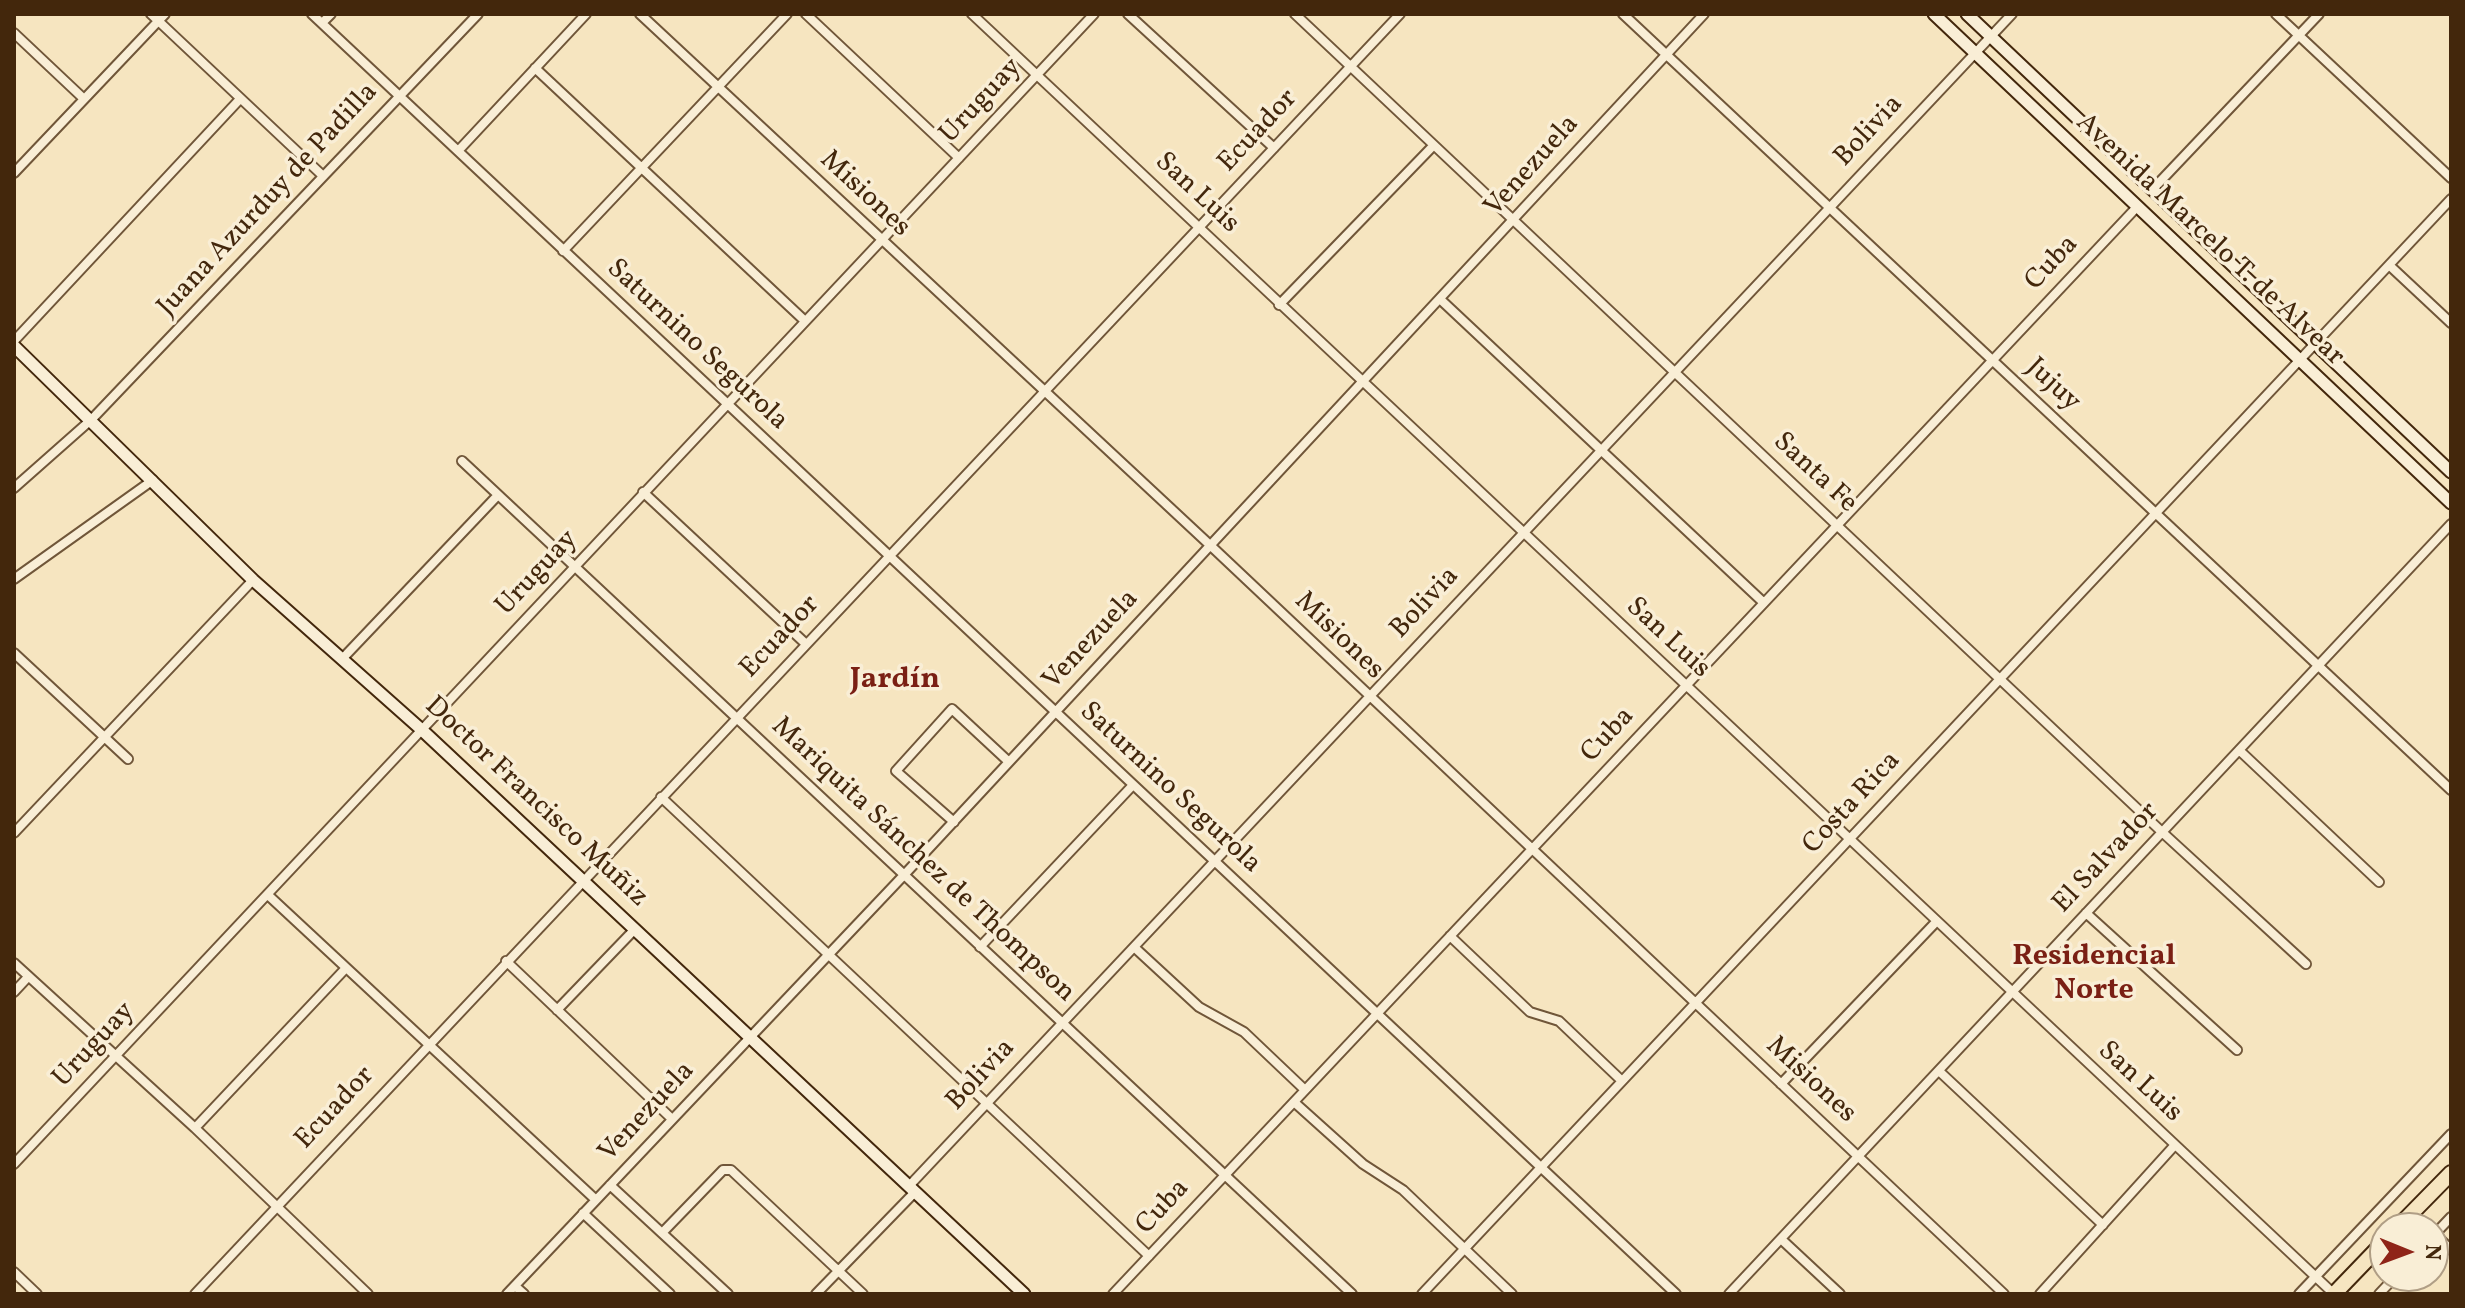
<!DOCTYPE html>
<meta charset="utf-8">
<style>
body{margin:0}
#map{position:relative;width:2465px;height:1308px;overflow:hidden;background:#f6e5c0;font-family:Vollkorn,serif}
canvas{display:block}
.frame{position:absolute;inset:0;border:16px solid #43270c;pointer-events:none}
.north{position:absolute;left:2369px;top:1212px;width:80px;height:80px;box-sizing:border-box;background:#f9eed6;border:2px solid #b09e85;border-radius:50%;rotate:91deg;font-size:22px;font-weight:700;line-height:32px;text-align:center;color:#43270c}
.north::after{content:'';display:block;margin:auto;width:28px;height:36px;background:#8f2418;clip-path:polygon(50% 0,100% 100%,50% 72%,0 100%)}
</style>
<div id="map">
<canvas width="2465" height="1308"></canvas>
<div class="frame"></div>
<div class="north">N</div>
</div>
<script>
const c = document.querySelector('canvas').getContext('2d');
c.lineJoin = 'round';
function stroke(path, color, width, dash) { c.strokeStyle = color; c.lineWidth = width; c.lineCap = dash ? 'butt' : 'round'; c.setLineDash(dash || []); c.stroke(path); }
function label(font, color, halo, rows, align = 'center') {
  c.font = font + ' Vollkorn,serif'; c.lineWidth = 7; c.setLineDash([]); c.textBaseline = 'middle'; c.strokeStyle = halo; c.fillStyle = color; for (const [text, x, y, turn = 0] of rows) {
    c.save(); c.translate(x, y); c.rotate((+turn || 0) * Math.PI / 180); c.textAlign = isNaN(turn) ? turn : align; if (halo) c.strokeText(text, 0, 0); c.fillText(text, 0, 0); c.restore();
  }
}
const street = new Path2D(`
 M151 14 322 175
 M312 14 1676 1294
 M640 14 1211 546 2004 1294
 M806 14 959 158
 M972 14 2334 1294
 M1128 14 1274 148
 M1295 14 2162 832 2306 964
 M1623 14 2451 790
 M2276 14 2451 178
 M322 23 331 14
 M14 33 84 99
 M535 68 805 321
 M458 151 586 14
 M14 173 165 14
 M2153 189 2319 14
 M563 251 787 14
 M2389 265 2451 323
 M1441 300 1764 603
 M1279 305 1433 146
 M14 341 240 99
 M462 461 1352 1294
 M14 488 92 419 478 14
 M643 492 806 644
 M14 579 153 480
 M14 653 128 759
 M343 658 498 495
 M2239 750 2379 882
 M661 797 1149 1256
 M954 822 896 771 952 709 1009 762
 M14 833 253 580
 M268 895 596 1200
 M2086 913 2237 1050
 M1450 936 1530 1012 1559 1021 1622 1081
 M980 947 1133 785
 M1134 947 1199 1007 1244 1032 1305 1090
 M506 961 672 1119
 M14 963 195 1128 368 1294
 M14 992 28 977
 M557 1010 635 929
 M1939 1071 2103 1225
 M1781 1084 1936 922
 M1294 1102 1363 1164 1403 1190 1512 1294
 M195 1128 346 968
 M14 1164 1094 14
 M610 1185 728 1294
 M909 1186 2012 14
 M583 1213 670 1294
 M662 1233 723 1170H731L863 1294
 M2435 1234 2451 1250
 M2433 1236 2451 1217
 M1781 1239 1840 1294
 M14 1272 37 1294
 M515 1286 524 1294
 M195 1294 1400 14
 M507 1294 904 875 1704 14
 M816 1294 915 1192
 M1113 1294 2136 208
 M1422 1294 2451 199
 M1729 1294 2451 524
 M2040 1294 2174 1146
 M2299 1294 2451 1134
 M2379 1294 2396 1276`);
const secondary = new Path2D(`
 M1934 14 2451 503
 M1967 14 2451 472
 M14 346 253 580 423 731 1024 1294`);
const highway = new Path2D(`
 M2397 1228 2451 1173
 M2334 1294 2385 1241`);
stroke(street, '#705639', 12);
stroke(secondary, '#43270c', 15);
stroke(highway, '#43270c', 18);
stroke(street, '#f9eed6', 8);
stroke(secondary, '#f9eed6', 11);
stroke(highway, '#f6e5c0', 14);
label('28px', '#43270c', '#f9eed6', [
 ["Uruguay",982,102,-47],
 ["Ecuador",1259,132,-47],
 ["Bolivia",1870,132,-47],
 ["Venezuela",1533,167,-48],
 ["San Luis",1196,194,43],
 ["Misiones",864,195,43],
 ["Juana Azurduy de Padilla",269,201,-47],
 ["Avenida Marcelo T. de Alvear",2209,241,43],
 ["Cuba",2053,264,-47],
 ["Saturnino Segurola",696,346,43],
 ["Jujuy",2052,386,43],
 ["Santa Fe",1814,474,43],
 ["Uruguay",538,574,-47],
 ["Bolivia",1426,604,-47],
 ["Misiones",1338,637,44],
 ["Ecuador",781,638,-47],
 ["San Luis",1667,639,43],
 ["Venezuela",1092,641,-47],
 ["Cuba",1609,736,-47],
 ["Saturnino Segurola",1169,789,43],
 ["Doctor Francisco Muñiz",535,803,43],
 ["Costa Rica",1853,804,-47],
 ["El Salvador",2107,859,-47],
 ["Mariquita Sánchez de Thompson",922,861,43],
 ["Uruguay",95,1046,-47],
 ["Bolivia",982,1076,-47],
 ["Misiones",1810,1081,43],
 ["San Luis",2139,1083,43],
 ["Ecuador",336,1109,-47],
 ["Venezuela",648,1113,-47],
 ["Cuba",1164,1208,-47]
]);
label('bold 30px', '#7a1f14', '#f9eed6', [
 ["Jardín",895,681],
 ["Residencial",2094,958],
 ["Norte",2094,992]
]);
</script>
